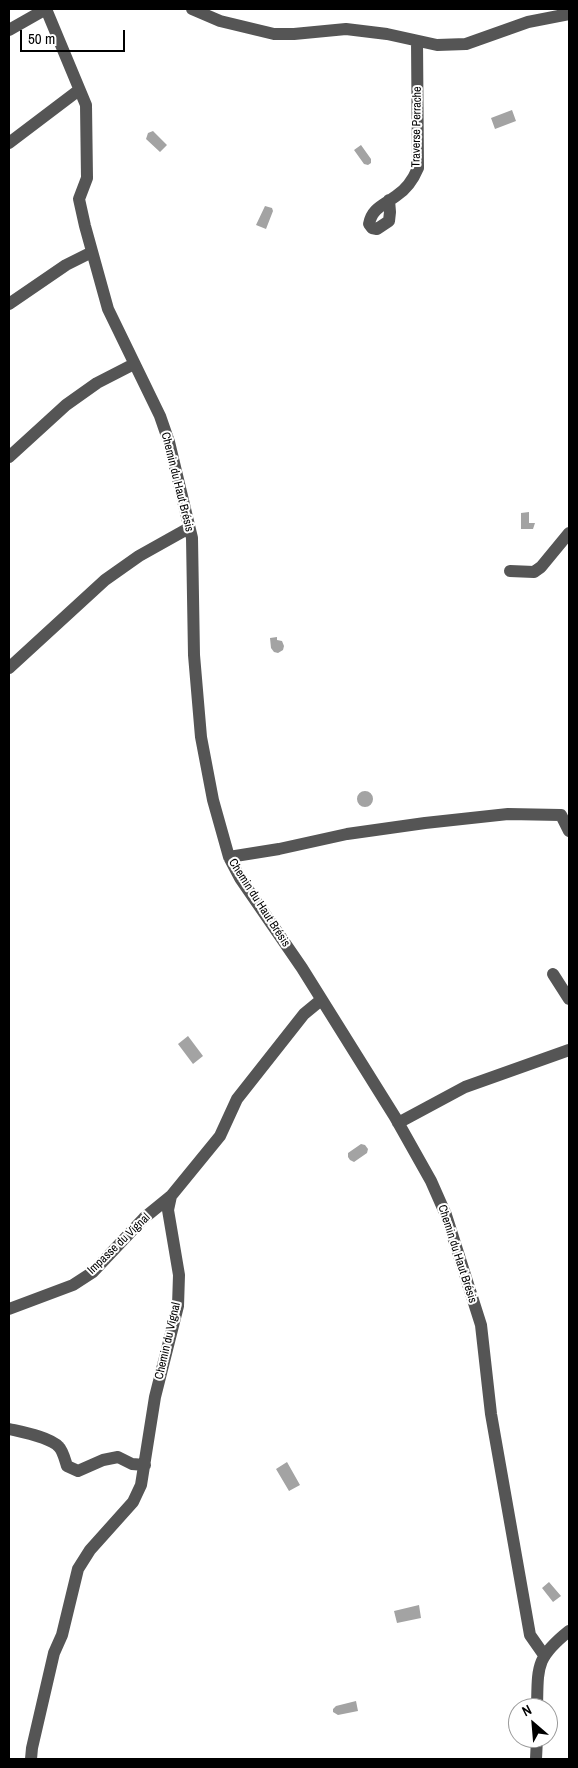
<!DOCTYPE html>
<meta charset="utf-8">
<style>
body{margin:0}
#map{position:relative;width:578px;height:1768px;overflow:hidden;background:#fff;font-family:"Archivo Narrow",sans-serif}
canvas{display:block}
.frame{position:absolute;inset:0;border:10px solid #000;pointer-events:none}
.north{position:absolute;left:508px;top:1698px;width:50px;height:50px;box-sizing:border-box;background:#fff;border:1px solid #999;border-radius:50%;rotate:333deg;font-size:14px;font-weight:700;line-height:20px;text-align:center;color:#000}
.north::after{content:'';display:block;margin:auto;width:18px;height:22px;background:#000;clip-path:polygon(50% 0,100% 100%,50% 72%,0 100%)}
.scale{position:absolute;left:20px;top:30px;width:105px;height:22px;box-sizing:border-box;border:2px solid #000;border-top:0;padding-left:6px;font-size:15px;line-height:18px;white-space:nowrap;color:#000;-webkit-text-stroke:4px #fff;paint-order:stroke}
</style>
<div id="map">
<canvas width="578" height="1768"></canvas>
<div class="frame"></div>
<div class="north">N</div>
<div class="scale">50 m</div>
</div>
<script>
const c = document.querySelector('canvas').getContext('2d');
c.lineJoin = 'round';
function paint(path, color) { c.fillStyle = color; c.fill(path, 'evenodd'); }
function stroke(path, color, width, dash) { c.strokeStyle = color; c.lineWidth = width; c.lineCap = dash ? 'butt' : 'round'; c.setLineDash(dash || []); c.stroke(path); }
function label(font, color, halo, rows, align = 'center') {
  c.font = font + ' "Archivo Narrow",sans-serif'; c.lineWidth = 4; c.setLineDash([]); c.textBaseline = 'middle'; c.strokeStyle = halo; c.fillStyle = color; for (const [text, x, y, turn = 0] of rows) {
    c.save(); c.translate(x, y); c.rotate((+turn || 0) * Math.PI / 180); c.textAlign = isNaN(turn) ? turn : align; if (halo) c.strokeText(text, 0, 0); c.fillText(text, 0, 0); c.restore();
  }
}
paint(new Path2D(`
 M512 110 516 121 495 129 491 118Z
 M153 131 167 145 160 152 146 139 148 133Z
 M361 145 371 159V163L368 165 364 164 354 150Z
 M265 206 272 208 273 211 266 229 256 225Z
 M529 512V523H535L533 529H521V513Z
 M277 637V640L282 641 284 646 283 650 278 653 274 652 271 648 270 638Z
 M357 799a8 8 0 1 1 16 0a8 8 0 1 1-16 0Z
 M188 1036 203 1056 193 1064 178 1044Z
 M361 1144 365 1145 368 1149 367 1153 354 1162 350 1160 348 1157V1153Z
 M287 1462 300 1485 289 1491 276 1469Z
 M549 1582 561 1596 553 1602 542 1588Z
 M419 1605 421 1618 397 1623 394 1611Z
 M356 1701 358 1711 338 1715 333 1712V1709L336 1706Z`), '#a3a3a3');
stroke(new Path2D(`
 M46 9 86 105 87 178 79 199 85 226 108 309 160 416 169 442 192 538 194 655 201 737 213 800 229 857 240 878 302 968 395 1117 431 1181 446 1215 481 1325 491 1414 530 1635 544 1655
 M192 9 220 21 274 34H294L346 29 387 34 437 45 466 44 528 22 569 14
 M9 30 46 9
 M9 143 79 90
 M389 200 390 212 389 221 377 229 372 228 369 224C372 208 384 205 396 196 407 189 413 180 418 168L417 41
 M9 304 66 265 92 252
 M9 457 66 405 97 383 134 364
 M510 571 534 572 541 567 569 533
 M9 668 105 580 139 556 189 528
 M229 857 279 849 347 834 425 823 508 814 561 815 569 831
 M553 974 569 999
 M398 1123 465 1087 569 1050
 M9 1309 73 1285 93 1272 144 1218 171 1196
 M9 1429C22 1432 50 1437 59 1447 63 1451 65 1460 67 1466L78 1471 103 1460 118 1457 132 1464 145 1465
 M537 1708C538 1667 535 1658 569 1631
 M31 1759 32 1748 54 1653 62 1635 78 1569 90 1550 133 1502 141 1485 155 1397 178 1306 179 1275 168 1210 171 1196 220 1136 237 1099 304 1014 321 1000
 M536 1759 537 1738`), '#555', 12);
label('12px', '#000', '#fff', [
 ["Traverse Perrache",417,127,-89],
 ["Chemin du Haut Brésis",177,482,76],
 ["Chemin du Haut Brésis",259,903,57],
 ["Impasse du Vignal",119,1244,-44],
 ["Chemin du Haut Brésis",457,1254,72],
 ["Chemin du Vignal",168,1341,-77]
]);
</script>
